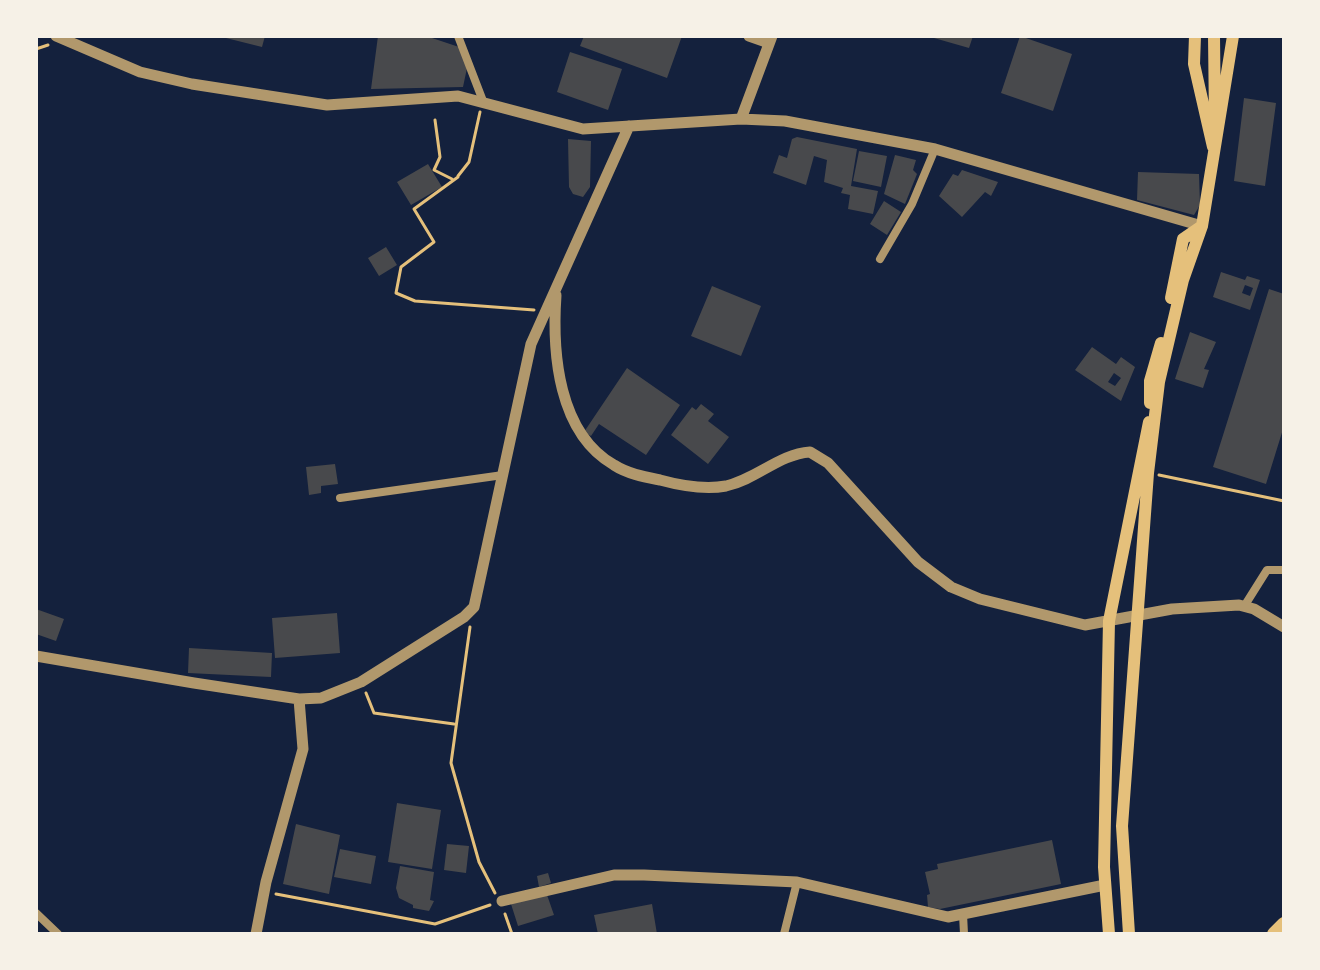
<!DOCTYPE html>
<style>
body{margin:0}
#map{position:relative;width:1320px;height:970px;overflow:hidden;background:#14213d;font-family:"Fira Sans",sans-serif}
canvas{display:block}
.frame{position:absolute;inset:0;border:38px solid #f6f1e7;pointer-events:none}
</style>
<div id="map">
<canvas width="1320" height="970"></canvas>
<div class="frame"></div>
</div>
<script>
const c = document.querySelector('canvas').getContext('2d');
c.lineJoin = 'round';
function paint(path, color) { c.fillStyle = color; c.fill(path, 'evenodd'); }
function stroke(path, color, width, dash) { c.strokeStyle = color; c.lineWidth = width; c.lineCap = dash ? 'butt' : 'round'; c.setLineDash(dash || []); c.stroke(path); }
paint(new Path2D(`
 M218 36H265L262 47Z
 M378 36H426L459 47 467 68 463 87 371 89Z
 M584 36H682L667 78 580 46Z
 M927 36H973L969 48Z
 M1020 36 1072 54 1053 111 1001 93Z
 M570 52 622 69 608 110 557 92Z
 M1244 98 1276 103 1265 186 1234 181Z
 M797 137 857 149 851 186 878 191 873 214 848 209 850 195 841 193 843 188 824 182 827 160 814 156 806 185 773 173 779 155 787 158 792 139Z
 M568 139 591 141 590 187 583 197 573 194 569 187Z
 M859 151 887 156 881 187 853 181Z
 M895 155 916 160 913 170 917 174 905 204 884 194Z
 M428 164 442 187 411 205 397 182Z
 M962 170 998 182 991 196 985 192 962 217 939 196 953 174 958 176Z
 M1138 172 1199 174 1200 205 1194 215 1137 200Z
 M884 201 901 212 887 235 870 224Z
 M386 247 397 265 379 276 368 258Z
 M1221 272 1245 280 1247 276 1260 280 1250 310 1213 297ZM1245 285 1253 288 1250 296 1242 293Z
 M712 286 761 306 741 356 691 336Z
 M1269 289 1284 294V426L1266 484 1213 467Z
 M1190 332 1216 342 1204 369 1209 370 1203 388 1175 379Z
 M1092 347 1116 364 1121 357 1135 367 1121 401 1075 370ZM1114 373 1121 378 1115 386 1108 382Z
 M627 368 680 405 646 455 599 424 591 436 584 432Z
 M701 404 714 414 708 421 729 437 708 464 671 435 692 407 696 410Z
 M335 464 338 484 321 486V493L309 495 306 467Z
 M36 609 64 619 56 641 36 634Z
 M337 613 340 653 275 658 272 618Z
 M189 648 272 653 271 677 188 673Z
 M397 803 441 810 432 869 388 862Z
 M296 824 340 835 329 894 283 884Z
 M1052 840 1061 884 940 909 928 907 927 895 930 894 925 872 938 869 937 864Z
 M447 844 469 846 466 873 444 870Z
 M340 849 376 856 371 884 334 877Z
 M400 866 434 872 430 900 434 901 429 911 413 908V905L399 898 396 888Z
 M548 873 551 883 539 887 537 876Z
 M546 892 554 915 518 926 511 904Z
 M652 904 657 934H598L594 915Z`), '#48494c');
stroke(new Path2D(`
 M36 49 48 45
 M435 120 440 157 434 170 452 179
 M458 176 469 162 480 112
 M458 177 414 209 434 242 401 267 396 293 415 301 534 310
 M1159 475 1284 501
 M470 627 451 763 479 862 495 893
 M366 693 374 713 454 724
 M276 894 435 924 490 905
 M505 914 512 934`), '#e5c07b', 3);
stroke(new Path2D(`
 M458 36 483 101
 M880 259 912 204 935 149
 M340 498 503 475
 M1245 605 1267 570H1284
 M36 913 58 934
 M963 914 964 934
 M784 934 797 882`), '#b1986c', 8);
stroke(new Path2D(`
 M56 36 140 72 192 84 327 105 458 96 583 129 741 119 785 121 935 149 1202 226
 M749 36 769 43
 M741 119 772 36
 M556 295C552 353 558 433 614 465 628 474 645 477 660 480 682 486 704 490 726 486 757 479 779 454 810 452L828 463 918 562 951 587 980 599 1085 625 1172 609 1239 605 1254 609 1284 627
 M36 656 194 683 299 699 321 698 361 682 464 617 474 607 531 344 629 126
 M502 901 614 875H644L797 882 948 917 1105 885
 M256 934 266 882 303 749 299 699`), '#b1986c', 11);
stroke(new Path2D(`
 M1195 36 1194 64 1213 147
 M1214 36 1215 121
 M1171 298 1183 239 1202 226
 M1150 403V381L1161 343
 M1109 934 1104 867 1109 621 1149 422
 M1129 934 1122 826 1148 473 1159 382 1183 280 1202 226 1233 36`), '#e5c07b', 12);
stroke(new Path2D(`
 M1274 934 1284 924`), '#e5c07b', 14);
</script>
